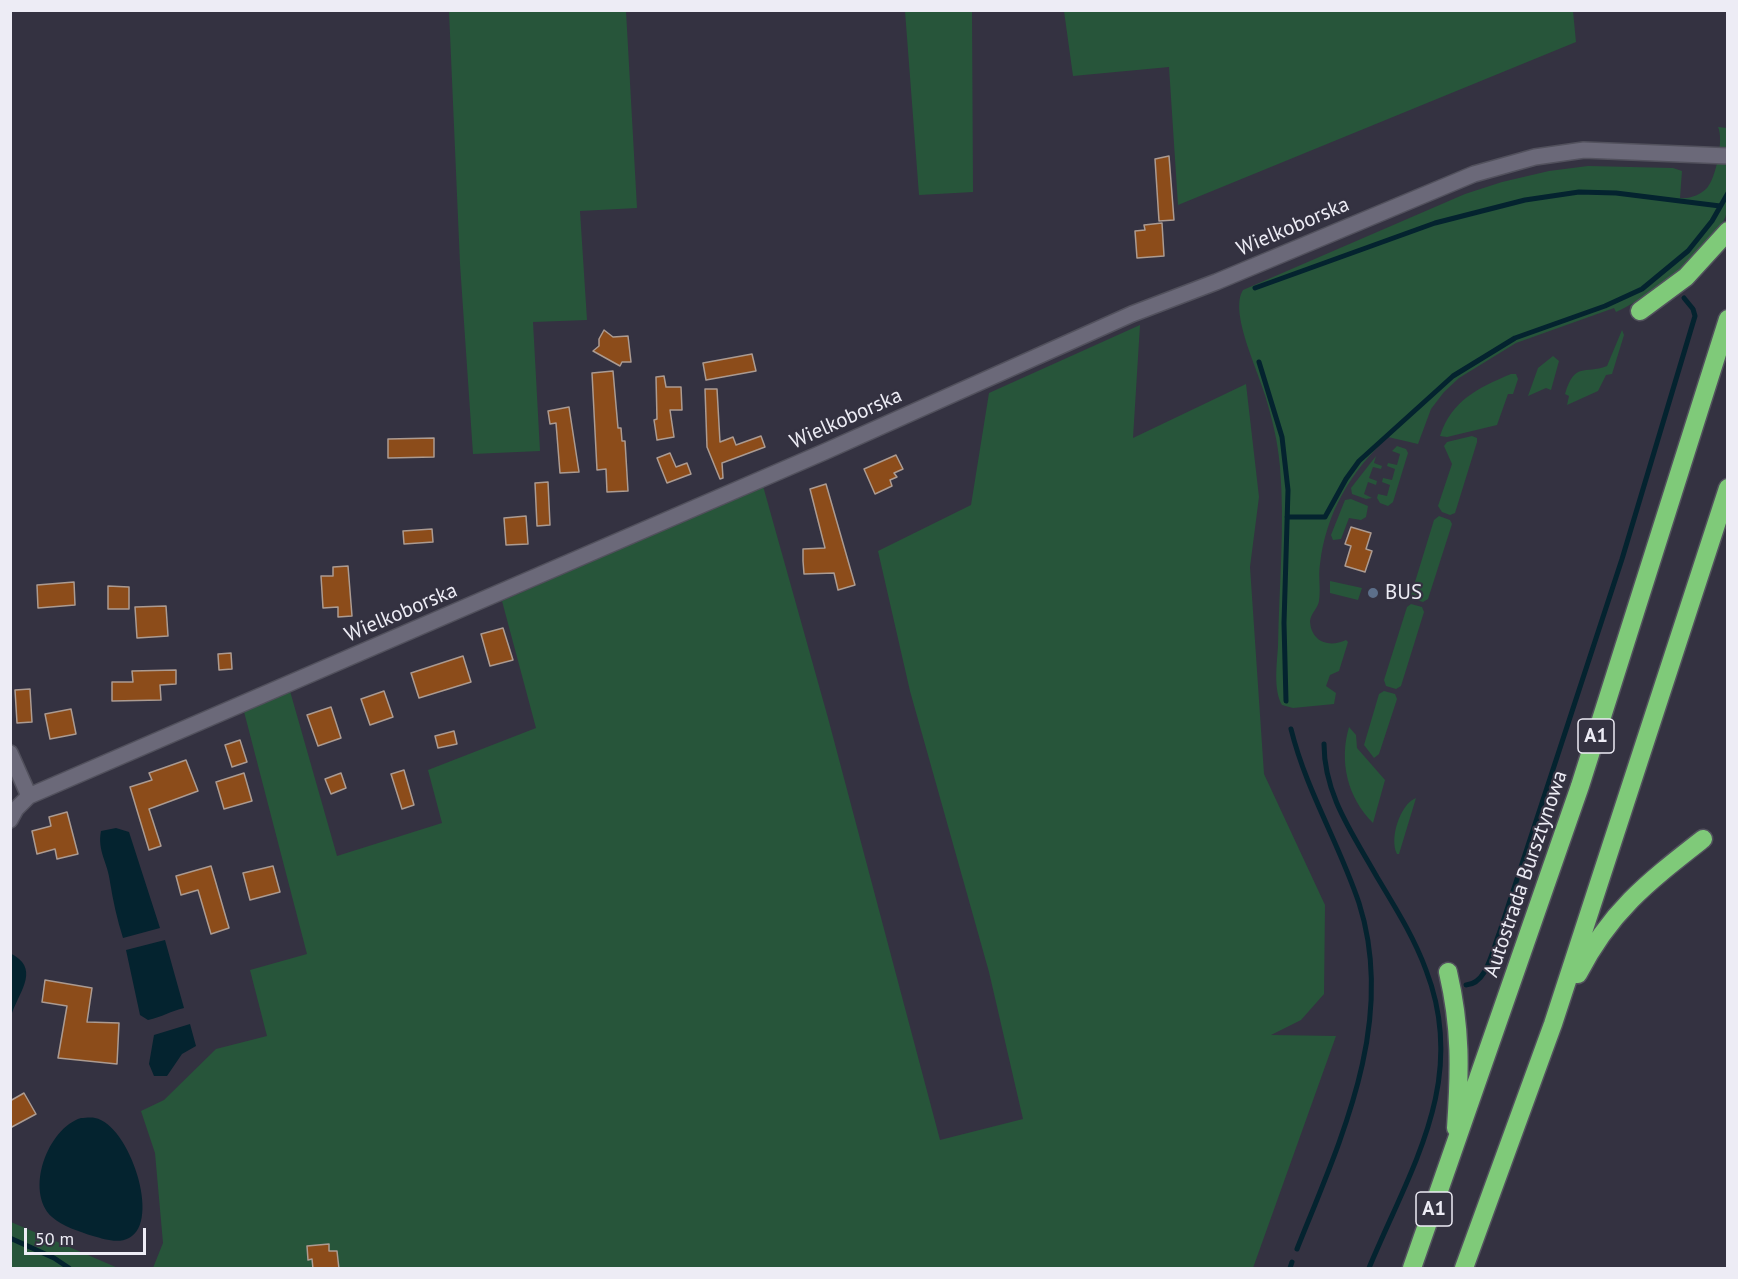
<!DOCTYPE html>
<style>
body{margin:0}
#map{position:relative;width:1738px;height:1279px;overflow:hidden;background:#343241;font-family:"PT Sans",sans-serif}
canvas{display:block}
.frame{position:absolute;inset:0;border:12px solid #edecf5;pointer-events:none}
.scale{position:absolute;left:24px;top:1228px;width:122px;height:27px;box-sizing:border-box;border:3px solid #edecf5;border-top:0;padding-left:8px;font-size:18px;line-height:21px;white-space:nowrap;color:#edecf5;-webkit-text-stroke:4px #343241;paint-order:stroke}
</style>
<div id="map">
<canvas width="1738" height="1279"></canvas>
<div class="frame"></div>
<div class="scale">50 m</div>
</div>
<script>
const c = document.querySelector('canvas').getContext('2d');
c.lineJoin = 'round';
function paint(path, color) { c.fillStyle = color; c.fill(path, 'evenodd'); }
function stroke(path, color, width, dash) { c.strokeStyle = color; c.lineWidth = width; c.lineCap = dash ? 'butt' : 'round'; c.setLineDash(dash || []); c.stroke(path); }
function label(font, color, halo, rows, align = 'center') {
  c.font = font + ' "PT Sans",sans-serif'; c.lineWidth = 4.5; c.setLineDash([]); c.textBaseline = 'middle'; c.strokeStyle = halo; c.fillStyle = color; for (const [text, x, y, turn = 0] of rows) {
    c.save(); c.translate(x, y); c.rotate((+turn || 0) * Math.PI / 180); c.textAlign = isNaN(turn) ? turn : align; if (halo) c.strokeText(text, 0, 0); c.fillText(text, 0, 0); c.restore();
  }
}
paint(new Path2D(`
 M449 11H626L637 208 580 211 587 320 533 322 540 451 473 454 460 264Z
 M905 11H972L973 192 919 195Z
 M1064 11H1573L1576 42 1178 205 1169 67 1073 76Z
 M1718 127 1727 128C1727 153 1732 187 1727 211 1721 244 1645 300 1616 312L1614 308 1516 343 1459 378 1444 392 1431 409 1418 444 1388 437C1351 471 1326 513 1320 564 1318 576 1321 589 1319 601 1318 608 1311 613 1310 621 1311 642 1329 648 1346 640L1348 642 1339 671 1330 675 1326 686 1336 693 1334 704 1293 708 1282 705C1273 690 1277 663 1278 646 1279 586 1285 526 1280 467 1278 442 1272 418 1265 395 1258 370 1229 312 1243 290L1465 194 1502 182 1549 171 1588 166 1673 168 1682 171 1680 198C1690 199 1700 195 1707 188 1716 178 1724 139 1718 127Z
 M1140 325 1133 438 1246 384 1259 497 1250 567 1264 774 1325 905 1324 994 1301 1020 1271 1035 1336 1036 1253 1268H153L163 1243 155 1153 141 1111 164 1100 216 1049 267 1036 250 970 307 954 242 704 288 684 337 856 442 823 428 770 536 728 502 601 763 486 828 718 940 1140 1023 1119 989 972 910 691 878 551 971 505 989 393Z
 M1622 330 1624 335 1612 374 1606 375 1598 391 1567 405 1569 396 1565 394C1575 361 1584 375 1607 366Z
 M1553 356 1559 361 1551 390 1546 388 1528 396 1538 368Z
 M1511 374H1516L1518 379 1513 394H1508L1497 425 1447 437 1440 436C1452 400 1478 388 1511 374Z
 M1472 436 1477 438V442L1455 513 1450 515 1442 512 1438 506 1452 464 1444 446 1447 442Z
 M1397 446 1406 449 1408 453 1393 502 1388 506 1380 503 1377 498 1378 494 1387 496 1390 485 1382 482 1383 478 1392 480 1395 469 1387 466 1388 463 1397 465 1400 454 1392 451Z
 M1376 456 1374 463 1382 466 1381 469 1373 467 1369 478 1377 481 1376 485 1368 482 1364 494 1372 498 1366 499 1352 494 1351 488Z
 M1351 499 1368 506 1366 517 1361 520 1349 518 1341 539 1333 540 1331 535 1345 500Z
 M1439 516 1450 520 1452 524 1428 599 1423 602 1413 599 1411 595 1434 520Z
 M1330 581 1362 588 1358 600 1330 593Z
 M1411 604 1422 607 1424 612 1401 686 1396 689 1386 686 1384 680 1407 607Z
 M1384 691 1395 694 1397 699 1379 754 1374 758 1364 745 1379 694Z
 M1349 727 1356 735 1357 748 1385 780 1373 823C1347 797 1339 761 1349 727Z
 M1416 798 1399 854H1397C1389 839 1400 804 1416 798Z
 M11 1222 118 1268H11Z`), '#27553a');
paint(new Path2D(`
 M116 828 129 832 160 928 123 938C117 919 113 901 110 882 108 863 97 851 101 831Z
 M165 940 184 1008C171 1011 162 1017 148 1020L140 1015 126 950Z
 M10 953C40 968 21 989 12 1013Z
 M190 1024 196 1046 182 1054 167 1076H154L149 1064 154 1035Z
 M81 1118C85 1118 91 1117 95 1118 129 1124 162 1222 129 1238 118 1244 104 1239 93 1236 80 1232 62 1226 52 1217 24 1191 48 1128 81 1118Z`), '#04232f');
stroke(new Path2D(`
 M1255 288 1435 223 1525 200 1579 192 1616 193 1720 206
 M1259 362 1282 437 1288 490 1284 623 1286 701
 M1287 517H1325L1346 479 1359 461 1453 376 1515 338 1605 306 1642 289 1688 251 1712 221 1728 193
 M1291 729C1306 790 1339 843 1359 903 1397 1022 1341 1139 1297 1249
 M1324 744C1324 795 1353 834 1377 877 1395 907 1414 937 1426 970 1469 1081 1410 1169 1369 1268
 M1466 985C1487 984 1492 951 1499 934L1622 559 1695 316 1693 309 1684 298
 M10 1238 54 1258 69 1268
 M1290 1268 1292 1262`), '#04232f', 5);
const building = new Path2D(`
 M1169 156 1174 220 1159 221 1155 159Z
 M1162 223 1164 256 1137 258 1135 231 1145 230 1144 225Z
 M604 330 613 337 628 336 631 362H622L620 366 593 351 599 346V339Z
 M752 354 756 371 706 380 703 363Z
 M613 371 618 428H621L622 441H625L628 491 607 492 606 469 597 470 592 373Z
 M664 376 666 387H681L682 410H670L674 437 657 440 654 420 657 419 656 377Z
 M705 389H717L720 442 733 437 736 445 761 436 765 447 722 463 723 478 720 479 707 447Z
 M569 407 579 472 560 473 556 423 550 424 548 411Z
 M434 438V457L388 458V439Z
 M670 453 676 467 687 463 691 474 667 483 657 458Z
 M896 455 903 469 894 473 897 477 890 480 892 486 875 494 864 469Z
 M548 482 550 525 537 526 535 483Z
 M826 484 855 585 838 590 834 573 804 574 803 561V549L825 548 810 489Z
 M526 516 528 544 506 545 504 518Z
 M1351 527 1371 533 1366 549 1372 551 1365 572 1345 566 1351 546 1345 544Z
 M432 529 433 542 404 544 403 531Z
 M348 566 352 616 338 617V607L323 608 321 576H333V567Z
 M74 582 75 605 38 608 37 585Z
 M108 586 129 587V609H108Z
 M166 606 168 636 137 638 135 607Z
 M503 628 513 660 490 666 481 634Z
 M231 653 232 669 219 670 218 654Z
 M463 656 471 682 419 698 411 673Z
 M176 670V684L160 685 161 700 112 701V682H133L132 671Z
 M30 689 32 722 17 723 15 690Z
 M384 691 393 717 370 725 361 699Z
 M331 707 341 738 318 746 307 715Z
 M71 709 76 734 50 739 45 714Z
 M454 731 457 744 438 748 435 736Z
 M240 740 247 762 232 767 225 745Z
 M186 760 198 791 149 809 161 846 149 850 130 787 152 780 149 773Z
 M404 770 414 805 402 809 391 774Z
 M244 773 252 801 224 809 216 782Z
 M341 773 346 788 331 794 325 779Z
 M67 812 78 854 57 859 55 849 37 854 32 831 51 826 49 817Z
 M211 866 229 928 211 934 198 890 181 895 176 876Z
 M273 866 280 892 250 900 243 873Z
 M45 980 92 988 87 1022 119 1023 117 1064 58 1058 67 1006 42 1002Z
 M24 1093 36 1114 10 1128V1101Z
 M329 1244V1251H337L339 1269H313L312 1259 308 1260 307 1246Z`);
paint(building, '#8c4c1a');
stroke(building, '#ac9b91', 1.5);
const secondary = new Path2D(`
 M10 753 29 796
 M10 820 16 809 29 796 824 452 1132 314 1216 282 1474 174 1535 157 1584 150 1728 156`);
const highway = new Path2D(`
 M1640 311 1686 277 1728 231
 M1448 972C1461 1028 1460 1070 1456 1128
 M1578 974C1610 911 1648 882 1703 839
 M1412 1268 1580 786 1728 319
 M1464 1268 1553 1024 1728 488`);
stroke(secondary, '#52515d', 18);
stroke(highway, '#52515d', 21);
stroke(secondary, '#6b6979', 15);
stroke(highway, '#7fca79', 18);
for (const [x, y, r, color] of [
 [1373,593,6,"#5c6f8a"]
]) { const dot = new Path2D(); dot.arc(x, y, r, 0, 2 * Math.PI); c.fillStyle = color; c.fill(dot); stroke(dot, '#343241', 2); }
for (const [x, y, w] of [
 [1596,736,36],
 [1434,1209,36]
]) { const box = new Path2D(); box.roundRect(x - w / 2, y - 17, w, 34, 4.5); c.fillStyle = '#343241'; c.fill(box); stroke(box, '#edecf5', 1.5); }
label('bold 20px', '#edecf5', null, [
 ["A1",1596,736],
 ["A1",1434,1209]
]);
label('21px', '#edecf5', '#343241', [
 ["Wielkoborska",1293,227,-23],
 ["Wielkoborska",846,419,-24],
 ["Wielkoborska",401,613,-23],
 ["Autostrada Bursztynowa",1526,874,-71]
]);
label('21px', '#edecf5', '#343241', [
 ["BUS",1385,593]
], 'left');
</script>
